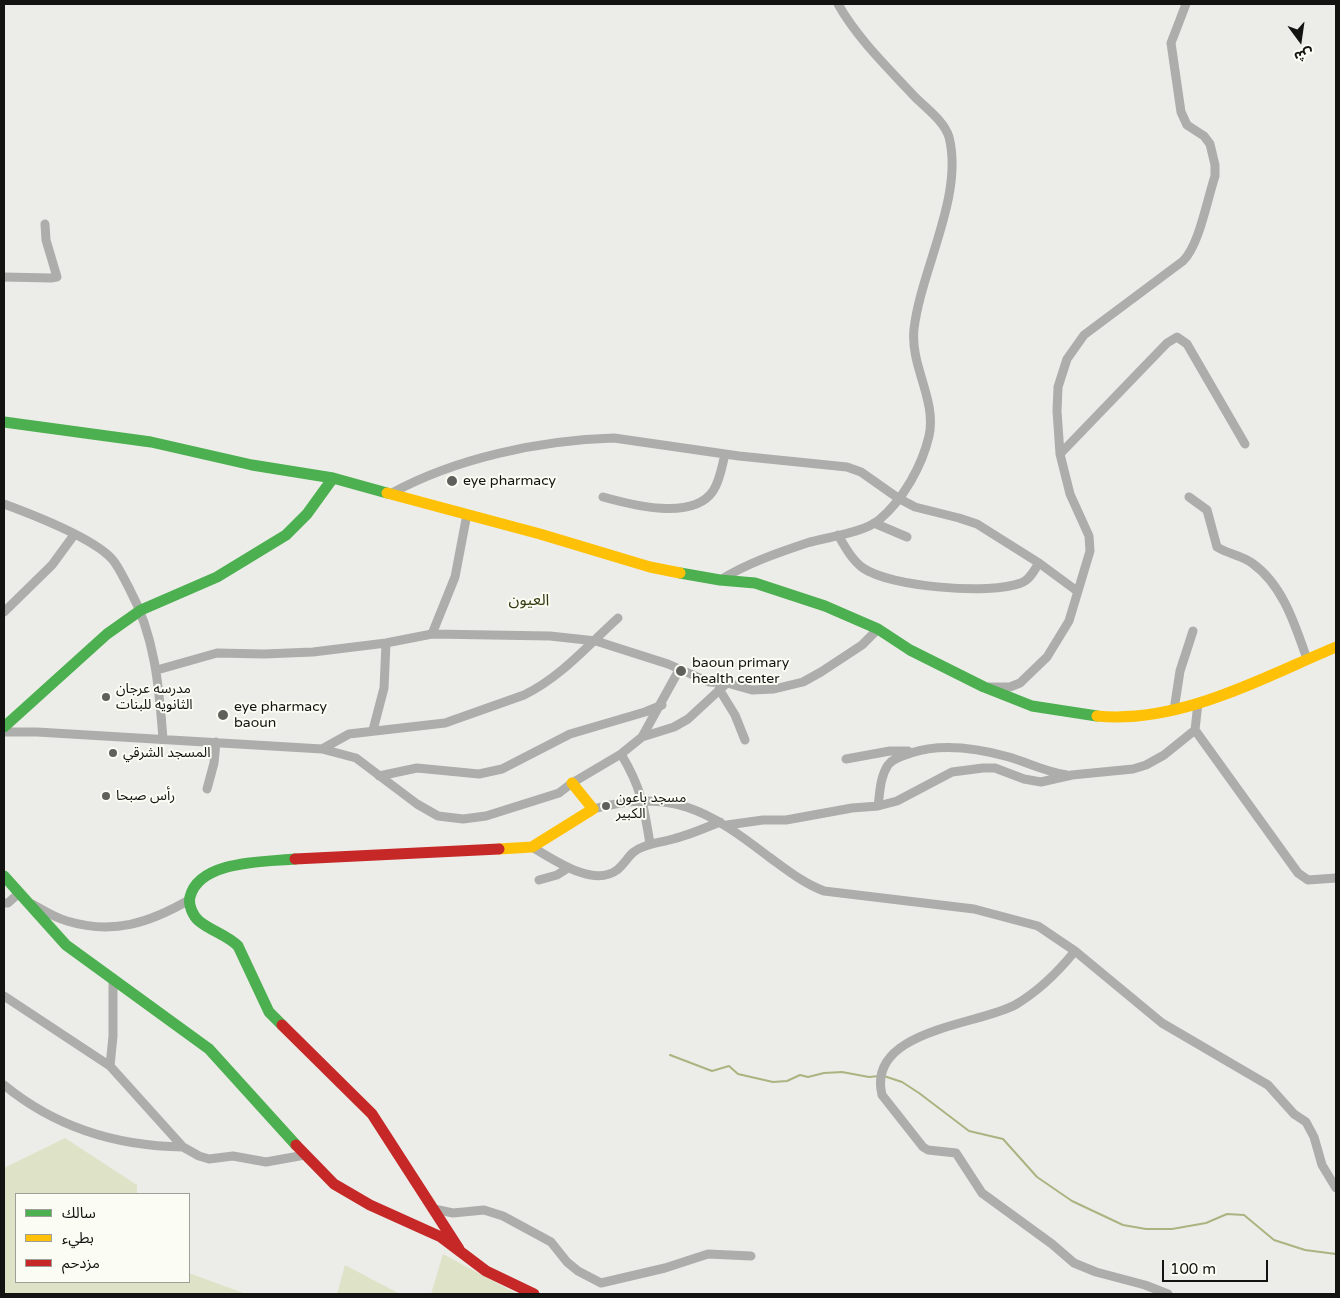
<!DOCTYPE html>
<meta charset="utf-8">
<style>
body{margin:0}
#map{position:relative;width:1340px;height:1298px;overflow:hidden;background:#ecede8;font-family:"Varela Round","Noto Sans Arabic",sans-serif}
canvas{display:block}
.frame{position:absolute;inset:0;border:5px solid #131411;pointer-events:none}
.legend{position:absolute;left:15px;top:1193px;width:175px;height:90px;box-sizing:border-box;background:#fbfcf3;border:1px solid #9e9f99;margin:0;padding:6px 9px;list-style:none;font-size:15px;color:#131411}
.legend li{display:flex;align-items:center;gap:10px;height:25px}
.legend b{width:25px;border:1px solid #9e9f99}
.north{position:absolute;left:1275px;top:15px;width:50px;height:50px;-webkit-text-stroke:4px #fbfcf3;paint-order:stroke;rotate:166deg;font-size:14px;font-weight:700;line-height:20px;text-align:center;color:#131411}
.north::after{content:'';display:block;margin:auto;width:18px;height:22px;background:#131411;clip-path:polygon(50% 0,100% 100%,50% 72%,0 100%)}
.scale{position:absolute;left:1162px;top:1260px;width:106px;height:22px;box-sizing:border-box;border:2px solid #131411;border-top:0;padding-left:6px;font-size:15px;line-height:18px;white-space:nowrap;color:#131411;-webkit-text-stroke:4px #fbfcf3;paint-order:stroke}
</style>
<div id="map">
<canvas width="1340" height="1298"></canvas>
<div class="frame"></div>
<ul class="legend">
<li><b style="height:6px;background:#4caf50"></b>سالك</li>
<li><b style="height:6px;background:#ffc107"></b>بطيء</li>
<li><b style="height:6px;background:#c62828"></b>مزدحم</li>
</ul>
<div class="north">ش</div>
<div class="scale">100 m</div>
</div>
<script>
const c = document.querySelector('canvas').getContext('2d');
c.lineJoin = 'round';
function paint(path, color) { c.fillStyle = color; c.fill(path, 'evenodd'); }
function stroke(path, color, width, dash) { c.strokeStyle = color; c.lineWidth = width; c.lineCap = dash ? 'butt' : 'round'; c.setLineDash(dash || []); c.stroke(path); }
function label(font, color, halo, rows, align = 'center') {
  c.font = font + ' "Varela Round","Noto Sans Arabic",sans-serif'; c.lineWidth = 4; c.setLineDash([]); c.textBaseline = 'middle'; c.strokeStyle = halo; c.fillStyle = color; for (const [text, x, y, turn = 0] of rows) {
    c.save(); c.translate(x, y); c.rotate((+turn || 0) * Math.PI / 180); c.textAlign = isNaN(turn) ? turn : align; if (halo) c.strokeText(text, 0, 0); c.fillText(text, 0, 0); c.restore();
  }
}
paint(new Path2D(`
 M65 1138 137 1185V1194H16V1282H189V1273L246 1294H4V1168Z
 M443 1254 517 1294H431Z
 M345 1265 400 1294H337Z`), '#dee3c8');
stroke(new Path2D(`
 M670 1055 712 1071 729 1066 738 1074 773 1082 787 1081 800 1075 808 1077 824 1073 842 1072 869 1077 879 1076
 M884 1076 902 1082 919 1093 969 1131 1003 1139 1037 1177 1072 1201 1123 1225 1146 1229H1172L1206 1223 1227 1214 1244 1215 1274 1240 1305 1250 1336 1254`), '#acb380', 2);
stroke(new Path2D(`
 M4 277 51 278 57 277 46 240 45 224
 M1060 454 1167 343 1177 337 1187 344 1245 444
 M392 493C456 458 541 440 614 438L739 456 847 467 861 472 898 498 915 507 959 518 977 524 1039 563 1077 591
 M603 497C632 505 693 521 713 491 720 481 722 466 725 454
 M1189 497 1207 510 1217 547C1228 554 1241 555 1252 563 1283 585 1295 625 1307 659
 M4 504C31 514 93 538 112 559 119 567 124 579 129 588 155 636 159 686 163 739
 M874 523 907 537
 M838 535C845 547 852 560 863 568 890 587 990 595 1021 583 1030 580 1034 570 1039 563
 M720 580C748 563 777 553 807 543 827 537 863 533 879 520 903 500 922 466 929 436 937 400 910 366 914 329 921 269 964 196 949 137 944 121 926 108 915 97 888 68 857 38 838 4
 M4 612 52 565 74 535
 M432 634 455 577 467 514
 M157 670 217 653 264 654 313 652 386 643 432 634 550 636 596 641 668 664 709 682 727 683 752 690 774 689 803 682 821 672 862 645 878 629
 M988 687H1010L1020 683 1047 657 1069 621 1090 551 1089 536 1070 494 1060 454 1057 411 1058 387 1067 359 1084 335 1183 261C1199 246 1207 200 1215 176V165L1210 144 1204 136 1187 125 1181 112 1171 43 1186 4
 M719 689 735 715 745 740
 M1174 710 1180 671 1193 631
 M373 730 384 688 386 643
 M1195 730 1298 873 1308 880 1336 878
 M4 732H37L322 749 356 758 417 804 438 816 463 819 486 816 559 793 572 783 621 754 642 737 674 727 688 719 727 683
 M642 737 679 670
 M322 749 349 734 445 723 524 695C561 677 588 645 618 618
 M621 754C641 787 644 806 650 844
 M846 759 890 751H908
 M379 776 417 768 479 774 502 769 570 734 645 712 662 705
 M207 789 214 763 216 742
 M878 806C880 792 880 777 888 765 893 758 903 756 911 753 941 743 980 749 1009 757 1029 763 1046 772 1067 775
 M593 809C672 788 708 810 769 857 787 870 803 883 824 891L974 909 1038 926 1075 951 1162 1023 1268 1085 1294 1114 1306 1122 1314 1137 1322 1165 1336 1188
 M727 825 763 820H786L852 808 878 806 897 801 952 772 983 768H995L1024 779 1041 782 1072 775 1133 769 1146 765 1164 755 1195 730 1198 703
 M532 847C553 859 593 888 617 870 627 862 630 851 643 847 652 843 663 842 673 839 689 835 705 828 720 822
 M539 880 557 875 568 868
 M4 903H8L18 894
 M32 904C43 910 55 918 67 921 113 935 149 923 189 900
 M1075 951C1058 972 1039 991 1015 1005 978 1025 866 1030 882 1095L923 1147 928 1150 956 1153 982 1193 1052 1244 1074 1263 1096 1272 1145 1285 1168 1294
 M4 996 110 1066 183 1147 199 1156 209 1159 233 1156 266 1162 305 1155
 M110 1066 113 1036V978
 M4 1085C55 1127 116 1146 183 1147
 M434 1209 453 1213 484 1210 503 1216 551 1242 567 1262 578 1271 601 1283 665 1268 708 1254 751 1256`), '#adaeac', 9);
stroke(new Path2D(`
 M4 422 151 442 252 465 333 478 387 493
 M680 573 720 580 755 583 825 606 878 629 910 650 984 687 1032 706 1097 716
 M4 727 107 634 141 610 217 577 286 535 307 514 333 478
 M4 876 66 945 209 1049 296 1145
 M282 1025 269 1012 238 946C227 935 211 931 199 921 193 916 188 905 190 897 199 860 265 862 295 859`), '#4caf50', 11);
stroke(new Path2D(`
 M387 493 540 534 650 567 680 573
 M1097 716C1180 724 1262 678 1336 647
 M499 849 532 847 593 809 572 783`), '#ffc107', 11);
stroke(new Path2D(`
 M295 859 499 849
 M282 1025 372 1114 459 1249
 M296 1145 334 1184 370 1205 441 1237 486 1271 534 1294`), '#c62828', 11);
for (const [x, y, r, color] of [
 [452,481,6,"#5f605c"],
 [681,671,6,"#5f605c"],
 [106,697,5,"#5f605c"],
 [223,715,6,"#5f605c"],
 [113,753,5,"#5f605c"],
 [106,796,5,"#5f605c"],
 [606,806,5,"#5f605c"]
]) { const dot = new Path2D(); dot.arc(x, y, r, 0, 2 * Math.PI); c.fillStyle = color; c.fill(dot); stroke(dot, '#fbfcf3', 2); }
label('14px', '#131411', '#fbfcf3', [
 ["eye pharmacy",463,481],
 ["baoun primary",692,663],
 ["health center",692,679],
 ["مدرسه عرجان",116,689],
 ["الثانويه للبنات",116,705],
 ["eye pharmacy",234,707],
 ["baoun",234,723],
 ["المسجد الشرقي",123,753],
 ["رأس صبحا",116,796],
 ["مسجد باعون",616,798],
 ["الكبير",616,814]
], 'left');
label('16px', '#343911', '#fbfcf3', [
 ["العيون",529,601]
]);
</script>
